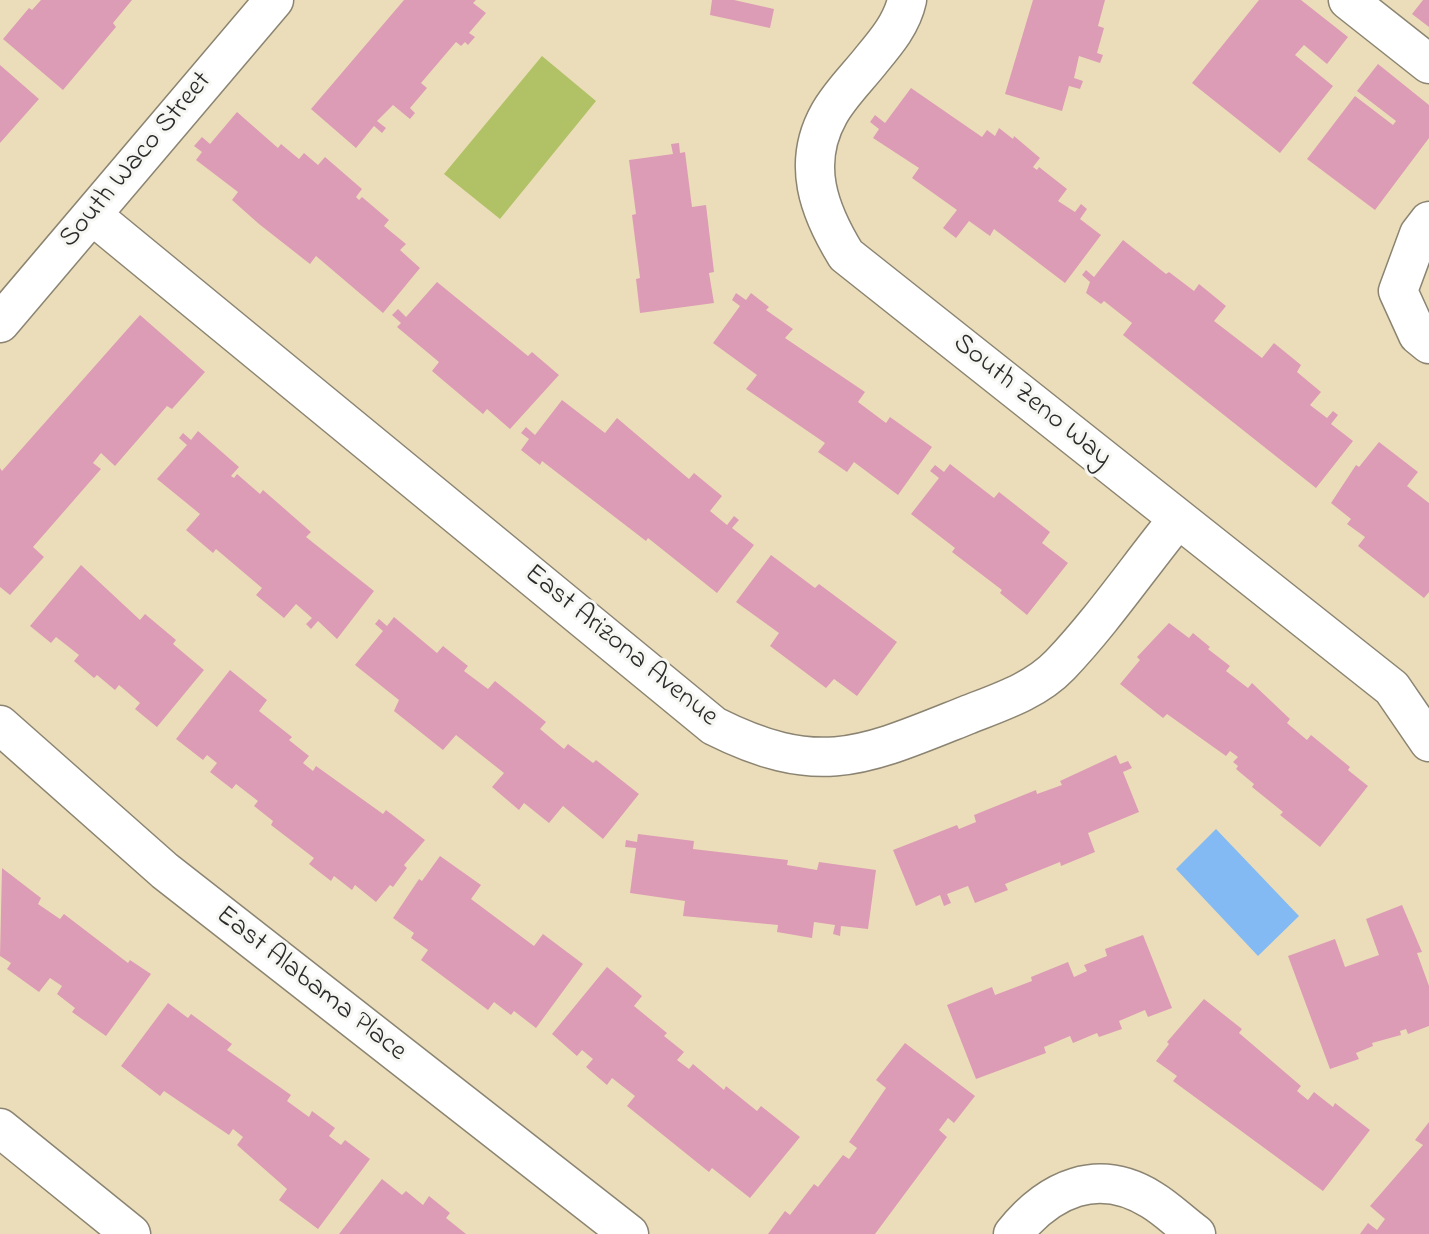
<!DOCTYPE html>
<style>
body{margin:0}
canvas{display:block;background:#ebddb9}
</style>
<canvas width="1429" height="1234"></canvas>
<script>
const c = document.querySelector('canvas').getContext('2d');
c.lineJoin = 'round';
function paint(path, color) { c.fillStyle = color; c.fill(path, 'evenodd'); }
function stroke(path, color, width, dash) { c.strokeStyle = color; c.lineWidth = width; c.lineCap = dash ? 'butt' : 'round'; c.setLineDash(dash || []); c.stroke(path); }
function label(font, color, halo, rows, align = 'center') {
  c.font = font + ' "Indie Flower",sans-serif'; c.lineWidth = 6; c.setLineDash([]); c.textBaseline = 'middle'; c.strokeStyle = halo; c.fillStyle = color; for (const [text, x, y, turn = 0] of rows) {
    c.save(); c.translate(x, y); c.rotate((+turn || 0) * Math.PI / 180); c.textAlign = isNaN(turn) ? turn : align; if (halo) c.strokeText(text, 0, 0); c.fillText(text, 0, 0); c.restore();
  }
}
paint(new Path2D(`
 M542 56 596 101 500 219 444 174Z`), '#b1c266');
paint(new Path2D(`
 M1216 829 1299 916 1258 956 1176 869Z`), '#83baf3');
paint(new Path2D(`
 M41 0H132L113 23 116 27 63 90 3 39 29 8 32 10Z
 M404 0H476L473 3 486 13 469 33 475 37 468 45 465 42 461 46 456 42 421 83 427 88 410 108 415 113 410 119 393 105 377 121 386 128 382 133 374 126 356 148 311 109Z
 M712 0H734L774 9 770 28 710 15Z
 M1033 0H1105L1098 26 1104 28 1097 53 1103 55 1100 63 1079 56 1074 78 1083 81 1080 89 1069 86 1062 111 1005 94Z
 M1259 0H1301L1348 37 1327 64 1304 45 1295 55 1333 86 1280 153 1192 83Z
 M1423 0H1429V27L1412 14Z
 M1378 64 1429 105V138L1375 210 1307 159 1355 96 1393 125 1396 121 1357 91Z
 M0 65 39 99 0 143Z
 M911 88 982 137 987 130 995 136 999 128 1013 139 1014 136 1040 158 1033 167 1037 170 1039 167 1067 189 1058 201 1075 212 1081 204 1087 209 1080 219 1101 235 1065 283 994 229 990 236 969 221 956 238 943 228 957 210 912 178 919 168 873 138 879 129 870 122 875 115 885 123Z
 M237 112 278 148 281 144 299 159 304 153 318 165 325 157 362 189 356 197 359 200 362 197 389 220 384 226 406 244 400 250 420 268 383 313 316 256 310 264 259 224 232 200 238 192 196 160 202 152 194 146 202 137 210 144Z
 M679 143 680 153 685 152 692 207 706 205 714 272 709 273 714 303 640 313 636 279 640 278 632 215 636 214 629 160 673 154 671 144Z
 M1123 240 1166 274 1169 272 1194 291 1199 284 1226 306 1214 321 1262 358 1274 343 1301 365 1297 372 1321 392 1310 405 1327 418 1333 411 1338 415 1331 424 1353 441 1316 488 1123 335 1132 323 1104 301 1101 304 1086 293 1090 282 1082 275 1086 270 1094 277Z
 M437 282 528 356 532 352 559 375 510 429 487 409 483 414 432 371 439 362 397 327 401 323 392 315 398 309 406 317Z
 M736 293 746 300 751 293 769 307 766 310 793 329 785 338 865 392 858 402 886 423 890 417 932 447 898 495 854 462 847 472 818 452 825 443 746 389 757 375 713 343 740 306 732 300Z
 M140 315 205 372 172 409 167 406 115 466 101 453 93 463 101 469 33 547 44 557 10 595 0 587V468L2 471Z
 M562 400 605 433 617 418 689 479 694 473 722 496 710 511 727 525 734 516 739 520 732 528 754 545 717 593 648 538 646 541 542 461 540 465 521 450 529 439 521 433 526 427 535 435Z
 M198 431 239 467 231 476 234 478 237 474 260 494 263 490 311 532 306 537 374 591 337 639 318 621 311 629 306 624 312 618 296 604 284 618 256 595 262 588 216 549 213 553 186 530 200 514 157 479 187 445 179 438 183 433 191 440Z
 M1379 442 1418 472 1407 486 1429 503V592L1424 598 1358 546 1365 537 1347 524 1351 519 1331 503 1356 465 1359 467Z
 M950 464 994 498 999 492 1050 532 1042 543 1068 563 1027 615 1000 593 1002 590 952 552 955 548 911 514 939 478 930 471 935 465 944 472Z
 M771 555 815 588 819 584 897 642 857 696 834 679 826 688 770 646 779 633 736 602Z
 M81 565 140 620 145 614 176 640 173 644 204 670 157 727 135 709 140 703 119 685 115 690 97 675 94 678 74 661 79 655 56 637 51 643 30 626Z
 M394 617 437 653 443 646 468 666 464 671 488 689 495 681 546 722 540 729 564 749 568 744 593 763 596 760 639 794 603 839 563 806 549 823 524 803 519 810 492 787 504 773 456 735 443 750 394 711 399 700 355 665 383 631 375 624 379 619 387 626Z
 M1169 623 1189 638 1193 633 1210 647 1208 649 1230 666 1226 671 1248 688 1252 683 1290 719 1287 723 1307 740 1311 735 1350 767 1348 770 1368 786 1320 847 1280 815 1283 812 1252 787 1254 784 1236 769 1238 766 1233 762 1238 757 1230 751 1226 756 1167 714 1163 718 1120 684 1140 660 1137 657Z
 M230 670 267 700 259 711 292 737 289 740 309 756 303 763 313 771 316 766 383 814 386 810 425 840 404 865 407 868 393 887 390 885 376 902 355 885 352 890 334 876 331 881 309 864 314 858 271 825 273 821 254 806 258 801 236 784 232 789 210 772 217 763 207 755 203 760 176 739Z
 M1116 755 1120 764 1128 761 1132 768 1123 772 1139 812 1088 833 1095 852 1061 866 1060 862 1005 884 1008 890 975 903 968 886 947 894 951 903 944 906 940 895 916 906 893 850 957 825 959 829 976 822 974 815 1036 790 1037 794 1062 785 1060 781Z
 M638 834 694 841 693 849 788 860 787 865 817 870 819 862 876 870 868 929 841 926 840 936 833 934 835 925 814 922 812 938 777 932 778 925 683 916 685 901 630 893 636 848 625 847 626 840 637 842Z
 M440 856 481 885 471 899 534 946 543 934 583 964 536 1028 514 1011 511 1015 494 1002 488 1010 421 960 428 950 411 938 414 933 393 918 419 879 422 881Z
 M2 868 41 898 38 904 60 919 64 914 128 963 130 960 151 974 106 1036 72 1012 75 1008 57 994 62 986 50 978 39 992 7 969 11 963 0 956Z
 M1402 905 1422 952 1417 953 1429 986V1026L1408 1034 1406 1029 1400 1031 1401 1035 1372 1043 1373 1046 1356 1053 1359 1059 1330 1069 1288 956 1335 939 1345 967 1379 955 1366 919Z
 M1143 935 1172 1008 1148 1017 1145 1010 1119 1021 1122 1029 1099 1037 1097 1033 1073 1043 1070 1036 1044 1047 1046 1053 976 1079 947 1005 992 987 995 995 1032 981 1031 977 1068 962 1074 977 1087 971 1084 965 1107 956 1105 949Z
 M607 967 642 996 634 1006 667 1033 664 1036 684 1052 677 1060 689 1069 693 1064 724 1090 726 1086 757 1111 761 1106 800 1137 750 1198 712 1168 709 1172 627 1106 635 1096 612 1078 607 1085 586 1067 593 1059 582 1050 577 1056 552 1034Z
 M1204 999 1242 1029 1239 1033 1301 1086 1297 1091 1308 1100 1314 1092 1333 1107 1335 1103 1370 1130 1323 1191 1173 1081 1177 1076 1156 1061 1169 1044 1167 1042Z
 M168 1003 188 1018 191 1014 232 1044 227 1050 291 1095 287 1101 309 1117 312 1111 335 1128 329 1136 341 1145 345 1140 370 1159 318 1229 279 1200 287 1189 237 1145 243 1137 233 1129 229 1135 164 1091 160 1096 121 1066Z
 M905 1043 975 1096 954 1123 948 1118 939 1130 947 1137 875 1234H768L785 1211 790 1215 814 1184 818 1187 843 1155 849 1159 857 1148 849 1142 886 1088 876 1080Z
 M1429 1122V1234H1360L1368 1223 1377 1230 1385 1219 1370 1206 1423 1145 1415 1140Z
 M382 1179 402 1195 406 1191 423 1205 429 1196 450 1213 446 1218 466 1234H339Z`), '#dd9cb5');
const minor = new Path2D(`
 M907 0C902 23 887 41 872 59 858 77 840 94 829 114 801 164 819 211 846 255L1392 688 1429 742
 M1348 0 1429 64
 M92 215 714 726C820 779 864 756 967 715 1000 702 1035 691 1060 665 1102 621 1138 568 1177 520
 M1429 221 1419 234 1398 291 1418 335 1429 344
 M0 323 274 0
 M0 725 165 871 629 1234
 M0 1128 131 1234
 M1013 1234C1049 1189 1098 1166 1152 1200 1167 1209 1181 1223 1196 1234`);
stroke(minor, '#8b8472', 41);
stroke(minor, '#fff', 38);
label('28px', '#2b2b2b', '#f6f6f2', [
 ["South Waco Street",137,161,-50],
 ["South Zeno Way",1031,402,39],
 ["East Arizona Avenue",620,647,39],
 ["East Alabama Place",310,985,38]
]);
</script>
